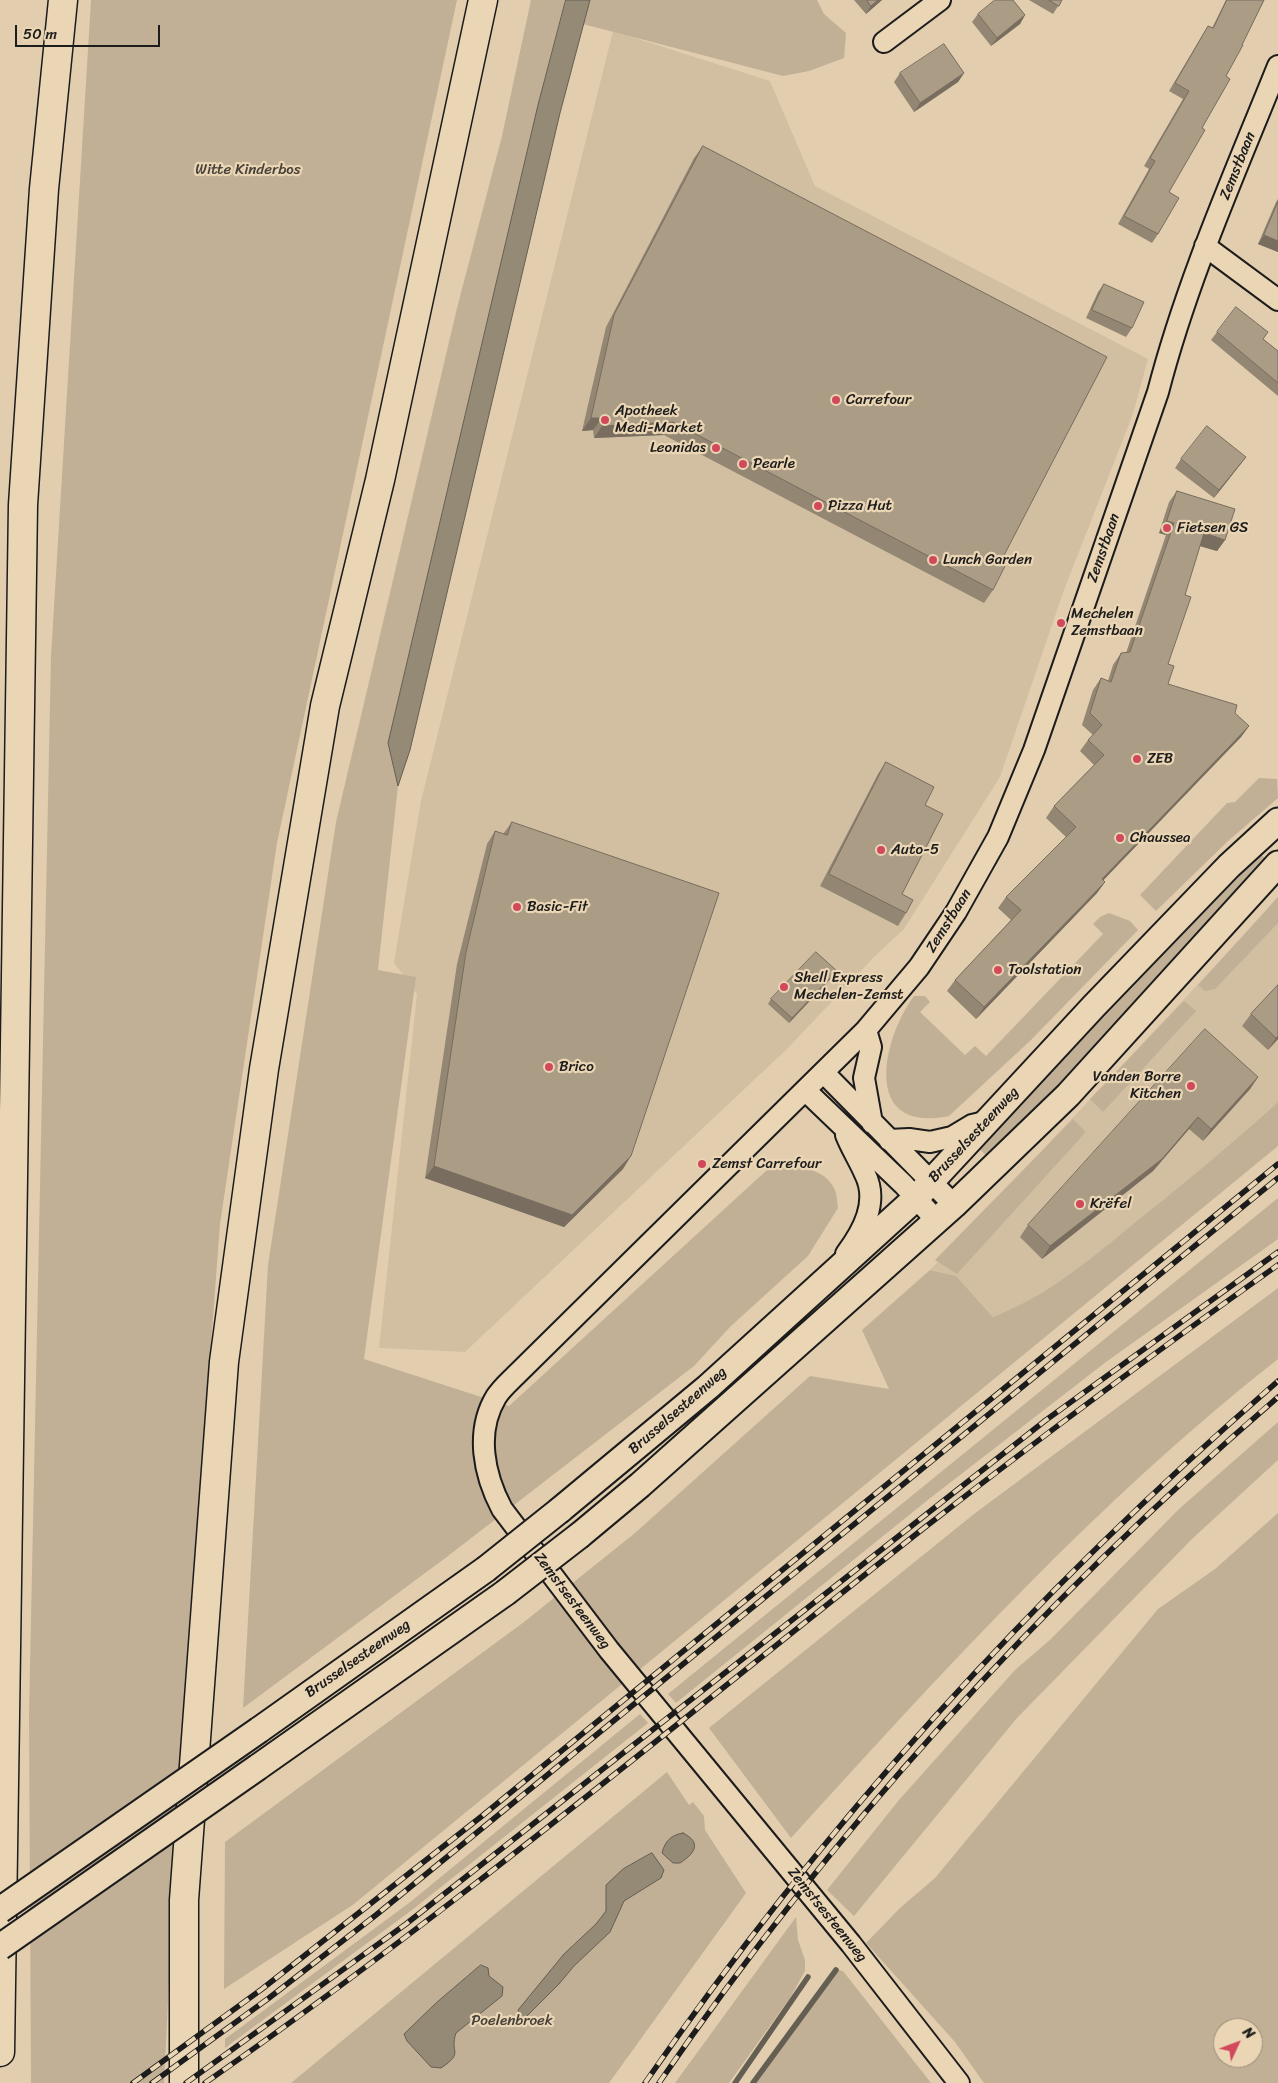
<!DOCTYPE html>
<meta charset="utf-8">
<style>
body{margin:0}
#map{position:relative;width:1278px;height:2083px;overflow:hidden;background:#e2ceae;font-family:Sriracha,sans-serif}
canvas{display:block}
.north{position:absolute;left:1213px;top:2018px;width:50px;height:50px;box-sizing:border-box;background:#ead5b4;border:1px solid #988b77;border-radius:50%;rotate:47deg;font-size:14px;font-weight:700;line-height:20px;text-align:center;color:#1c1c1c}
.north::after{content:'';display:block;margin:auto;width:18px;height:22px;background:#d1495b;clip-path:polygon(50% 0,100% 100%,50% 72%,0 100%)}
.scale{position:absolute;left:15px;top:25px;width:145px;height:22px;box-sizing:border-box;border:2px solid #1c1c1c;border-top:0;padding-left:6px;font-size:15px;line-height:18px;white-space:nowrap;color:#1c1c1c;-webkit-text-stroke:4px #ead5b4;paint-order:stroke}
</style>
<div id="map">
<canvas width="1278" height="2083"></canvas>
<div class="north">N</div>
<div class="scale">50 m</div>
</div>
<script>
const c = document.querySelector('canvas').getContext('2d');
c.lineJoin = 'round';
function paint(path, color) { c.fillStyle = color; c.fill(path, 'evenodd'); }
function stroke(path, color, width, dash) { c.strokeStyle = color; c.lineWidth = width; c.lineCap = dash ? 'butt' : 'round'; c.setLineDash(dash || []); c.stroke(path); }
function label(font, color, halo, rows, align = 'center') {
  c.font = font + ' Sriracha,sans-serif'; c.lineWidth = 4.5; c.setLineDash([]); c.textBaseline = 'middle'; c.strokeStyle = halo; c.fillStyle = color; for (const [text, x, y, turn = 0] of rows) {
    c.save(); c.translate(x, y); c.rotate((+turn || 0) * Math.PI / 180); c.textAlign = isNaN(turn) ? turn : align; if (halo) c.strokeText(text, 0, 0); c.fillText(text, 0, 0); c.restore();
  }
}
paint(new Path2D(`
 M613 31 770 81 815 186 1148 359 1133 414 1064 590 1000 777 904 929 875 956 788 1048 465 1352 379 1348 417 994 394 963 421 801Z
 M1278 896V1102L1225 1150 1077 1270 1021 1306 993 1317 956 1276 930 1270 1261 917Z`), '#d2bfa2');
paint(new Path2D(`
 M91 0H457L277 843 220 1224 180 1755 164 2083H31L29 1715 51 656Z
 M531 0H566L527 152 388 743 398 786 378 970 416 977 364 1359 509 1406 767 1170C790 1166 821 1164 834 1188 837 1193 837 1202 838 1208L808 1256 731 1326 694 1366 448 1556 243 1708 268 1265 336 822 457 308 502 136Z
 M590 0H817L824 14 846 33 844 58 809 71 783 76 583 24Z
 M1259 778 1277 779 1278 798 1228 841 1156 911 1140 895 1227 803 1235 802Z
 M1261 855 1267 860C1177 962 1083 1060 989 1158L975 1145 1210 901Z
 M1278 897V923L1215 989 1205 991 1198 985Z
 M1109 913 1130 921 1138 930 1031 1040 949 1116C862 1134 881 1041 914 996H925L930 1002 920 1012 965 1055 975 1046 986 1056 1103 934 1093 924 1100 917Z
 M1184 1001 1196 1011 1103 1112 1090 1099Z
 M1278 1102V1146L354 1904 224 1989 225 1842 524 1622 635 1533 810 1376 889 1389 862 1330 930 1270 956 1276 993 1317C1048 1296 1093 1257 1138 1220 1186 1182 1233 1143 1278 1102Z
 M1073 1119 1085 1131 1084 1134 957 1274 935 1260Z
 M1278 1198V1239L1106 1362 929 1499 676 1703 668 1694Z
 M1278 1288V1359C1098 1500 944 1670 791 1838L709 1728 974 1514Z
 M1278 1422V1460L1193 1538 1017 1718 854 1916 827 1890 899 1800 1015 1670 1051 1639 1179 1509Z
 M1278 1513V2083H984L955 2042 866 1943 900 1908 935 1878 1158 1609 1215 1569ZM1223 2028H1253V2058H1223Z
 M640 1714 648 1723 412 1910 225 2048V2039L409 1903Z
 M667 1772 689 1805 693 1802 704 1816 705 1830 746 1893 609 2083H291Z
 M796 1917 798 1940 805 1960V1971L790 1998 729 2083H675Z
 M838 1970 843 1971 931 2083H756Z`), '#c1b096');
const water = new Path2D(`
 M566 0H590L560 113 410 750 398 786 388 743 538 105Z
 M683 1833C703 1843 694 1854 680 1863H673L662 1853C665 1841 671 1835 683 1833Z
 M652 1853 664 1870 661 1878 624 1901 610 1932 574 1966 559 1984 526 2017H521L518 2010 564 1954 596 1924 606 1911V1885L623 1869Z
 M481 1965 488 1968 489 1976 503 1987 502 1996 456 2033C449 2053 465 2052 441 2068L431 2067 407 2041 404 2034 436 2003Z`);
paint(water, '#958a76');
stroke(water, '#655e52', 1);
stroke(new Path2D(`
 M735 2083 808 1977
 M753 2083 836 1970`), '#655e52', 5.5);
const minor = new Path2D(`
 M884 42 940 0
 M1205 246 1278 300
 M866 1030 871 1047 864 1078 872 1123
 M824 1073 954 1205
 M806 1091 903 1184 937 1221
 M846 1135C851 1148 859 1160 865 1174 879 1202 863 1231 846 1254
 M889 1140 909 1139 930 1142 952 1137 972 1125 985 1122
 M959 2083 851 1944 609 1650 502 1509C484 1475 475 1432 496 1397 501 1389 509 1382 515 1376L866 1030 919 967 956 912 998 837 1034 750 1158 392C1187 280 1235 173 1278 66`);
const major = new Path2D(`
 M560 1510 708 1387 916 1198 1094 1006 1229 866 1278 821
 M580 1535 640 1485 954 1205 1068 1095 1278 864
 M259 1730 486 1569
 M258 1767 505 1593`);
const highway = new Path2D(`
 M0 2052 23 505 44 189 63 0
 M184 2083V1900L224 1362 264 1069 325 706 380 480 483 0`);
stroke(minor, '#1c1c1c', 24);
stroke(major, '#1c1c1c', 29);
stroke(highway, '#1c1c1c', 31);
stroke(minor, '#ead5b4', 20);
stroke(major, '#ead5b4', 25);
stroke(highway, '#ead5b4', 28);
const rail = new Path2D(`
 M133 2083 262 1989 482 1816 1278 1164
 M152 2083 269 1998 376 1915 1278 1178
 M186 2083 406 1924 1046 1420 1278 1252
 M205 2083C454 1910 686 1715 924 1528 1040 1438 1158 1350 1278 1265
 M645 2083C824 1823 1039 1588 1278 1381
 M659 2083C833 1829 1045 1598 1278 1397`);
stroke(rail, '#1c1c1c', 5.5);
stroke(rail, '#ead5b4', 4, [11]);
const majorBridge = new Path2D(`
 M486 1569 560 1510
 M505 1593 580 1535
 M0 1910 259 1730
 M0 1947 258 1767`);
stroke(majorBridge, '#1c1c1c', 29, []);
stroke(majorBridge, '#ead5b4', 25);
paint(new Path2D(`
 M854 0H882L866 14Z
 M1029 0H1062L1053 14Z
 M1226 0H1264L1226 76 1202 128 1169 192 1158 234 1152 243 1118 224 1149 169 1144 166 1183 99 1169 91 1203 34 1208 26 1212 28Z
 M978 14 1025 15 1020 24 991 46 972 22Z
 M900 73H964L958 82 914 112 894 82Z
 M703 146 1000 563 993 590 984 603 664 435 594 438 593 430 582 431 606 327 694 158Z
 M1278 199V252L1258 244 1276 202Z
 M1104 284 1132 328 1126 337 1086 318 1098 292Z
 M1217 332 1263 339 1278 351V396L1211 340Z
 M1246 457 1214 498 1175 468 1181 459Z
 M1177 491 1225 540 1217 551 1200 546 1185 595 1168 664V684L1235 713 1249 726 1241 737 1103 880 1105 882 1097 893 976 1019 947 991 955 980 1011 920 998 908 1006 897 1066 837 1046 818 1054 806 1094 765 1080 751 1088 740 1093 735 1082 725 1093 690 1101 678 1108 681 1113 665 1121 653H1126L1166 535 1159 533 1169 502Z
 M886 762 925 805 902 894 906 913 898 926 820 886 878 774Z
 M512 822 623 1169 564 1227 425 1178 457 964 487 844 495 831 503 834Z
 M834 975 789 1023 768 1004 771 999Z
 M1278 985V1039L1268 1050 1242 1026 1251 1014Z
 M1258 1077 1250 1089 1203 1141 1189 1129 1153 1171 1042 1259 1020 1237 1028 1225Z`), '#938673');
paint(new Path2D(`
 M878 0H882L866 14 871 6Z
 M1025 15 1020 24 991 46 997 38Z
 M964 73 958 82 914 112 920 103Z
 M1264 235 1278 241V252L1258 244Z
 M591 418H602L593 430 582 431Z
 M673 422 664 435 594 438 602 426Z
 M1246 457 1240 465 1214 498 1219 490Z
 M1167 521 1174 523 1166 535 1159 533Z
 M1204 533 1225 540 1217 551 1196 545Z
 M1249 726 1241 737 1094 890 1102 879Z
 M1105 882 1097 893 976 1019 984 1007Z
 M837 971 834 975 789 1023 792 1018Z
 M1278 1036V1039L1268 1050 1276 1038Z
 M1258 1077 1250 1089 1203 1141 1211 1129Z
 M1198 1117 1189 1129 1153 1171 1042 1259 1050 1246Z
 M631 1156 623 1169 564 1227 425 1178 434 1166Z`), '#786d5e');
const building = new Path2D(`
 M867 0H878L871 6Z
 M995 0H1013L1025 15 997 38 978 14Z
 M1049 0H1062L1059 6Z
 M1227 0H1264L1242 45H1243L1226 76 1230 79 1202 128 1205 130 1169 192 1179 198 1158 234 1124 216 1155 161 1150 158 1189 91 1175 83 1208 26 1213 28Z
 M944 44 964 73 920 103 900 73Z
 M703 146 1107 357 1000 563 1005 566 993 590 673 422 602 426V418H591L614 315Z
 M1278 202V241L1264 235Z
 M1104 284 1144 302 1132 328 1092 310Z
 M1236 307 1268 332 1263 339 1278 351V383L1217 332Z
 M1207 426 1246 457 1219 490 1181 459Z
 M1177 491 1235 509 1225 540 1204 533 1185 595 1191 597 1168 664 1174 666 1168 684 1237 705 1235 713 1249 726 1102 879 1105 882 984 1007 955 980 1021 910 1006 897 1076 827 1054 806 1104 755 1088 740 1102 725 1090 713 1101 678 1111 682 1121 653 1130 652 1174 523 1167 521Z
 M886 762 934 787 925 805 943 814 902 894 913 900 906 913 829 874Z
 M512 822 719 893 631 1156 572 1215 434 1166 466 952 495 831 507 835Z
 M816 952 837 971 792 1018 771 999Z
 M1278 985V1036L1276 1038 1251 1014Z
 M1205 1029 1258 1077 1211 1129 1198 1117 1162 1159 1050 1246 1028 1225Z`);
paint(building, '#ab9c86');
stroke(building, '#786d5e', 1);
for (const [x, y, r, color] of [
 [836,400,5,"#d1495b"],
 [605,420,5,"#d1495b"],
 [716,448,5,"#d1495b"],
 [743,464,5,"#d1495b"],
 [818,506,5,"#d1495b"],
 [1167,528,5,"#d1495b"],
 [933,560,5,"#d1495b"],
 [1061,623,5,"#d1495b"],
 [1137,759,5,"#d1495b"],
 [1120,838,5,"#d1495b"],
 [881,850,5,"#d1495b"],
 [517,907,5,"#d1495b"],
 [998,970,5,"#d1495b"],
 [784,987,5,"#d1495b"],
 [549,1067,5,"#d1495b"],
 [1191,1086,5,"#d1495b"],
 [702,1164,5,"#d1495b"],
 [1080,1204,5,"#d1495b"]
]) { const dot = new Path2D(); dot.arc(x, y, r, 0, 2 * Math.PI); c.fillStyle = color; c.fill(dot); stroke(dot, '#ead5b4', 2); }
label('15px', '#1c1c1c', '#ead5b4', [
 ["Zemstbaan",1238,166,-68],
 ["Zemstbaan",1104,548,-71],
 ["Zemstbaan",949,921,-58],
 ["Brusselsesteenweg",974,1135,-47],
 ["Brusselsesteenweg",678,1411,-41],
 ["Zemstsesteenweg",572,1601,53],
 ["Brusselsesteenweg",358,1659,-35],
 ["Zemstsesteenweg",827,1915,51]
]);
label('15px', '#45413a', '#ead5b4', [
 ["Witte Kinderbos",248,170],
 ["Poelenbroek",512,2021]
]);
label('15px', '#1c1c1c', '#ead5b4', [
 ["Carrefour",846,400],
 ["Apotheek",615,411],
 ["Medi-Market",615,428],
 ["Leonidas",706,448,"right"],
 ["Pearle",753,464],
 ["Pizza Hut",828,506],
 ["Fietsen GS",1177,528],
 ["Lunch Garden",943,560],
 ["Mechelen",1071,614],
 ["Zemstbaan",1071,631],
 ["ZEB",1147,759],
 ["Chaussea",1130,838],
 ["Auto-5",891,850],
 ["Basic-Fit",527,907],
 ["Toolstation",1008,970],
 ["Shell Express",794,978],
 ["Mechelen-Zemst",794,995],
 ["Brico",559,1067],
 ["Vanden Borre",1181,1077,"right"],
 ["Kitchen",1181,1094,"right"],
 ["Zemst Carrefour",712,1164],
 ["Krëfel",1090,1204]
], 'left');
</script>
